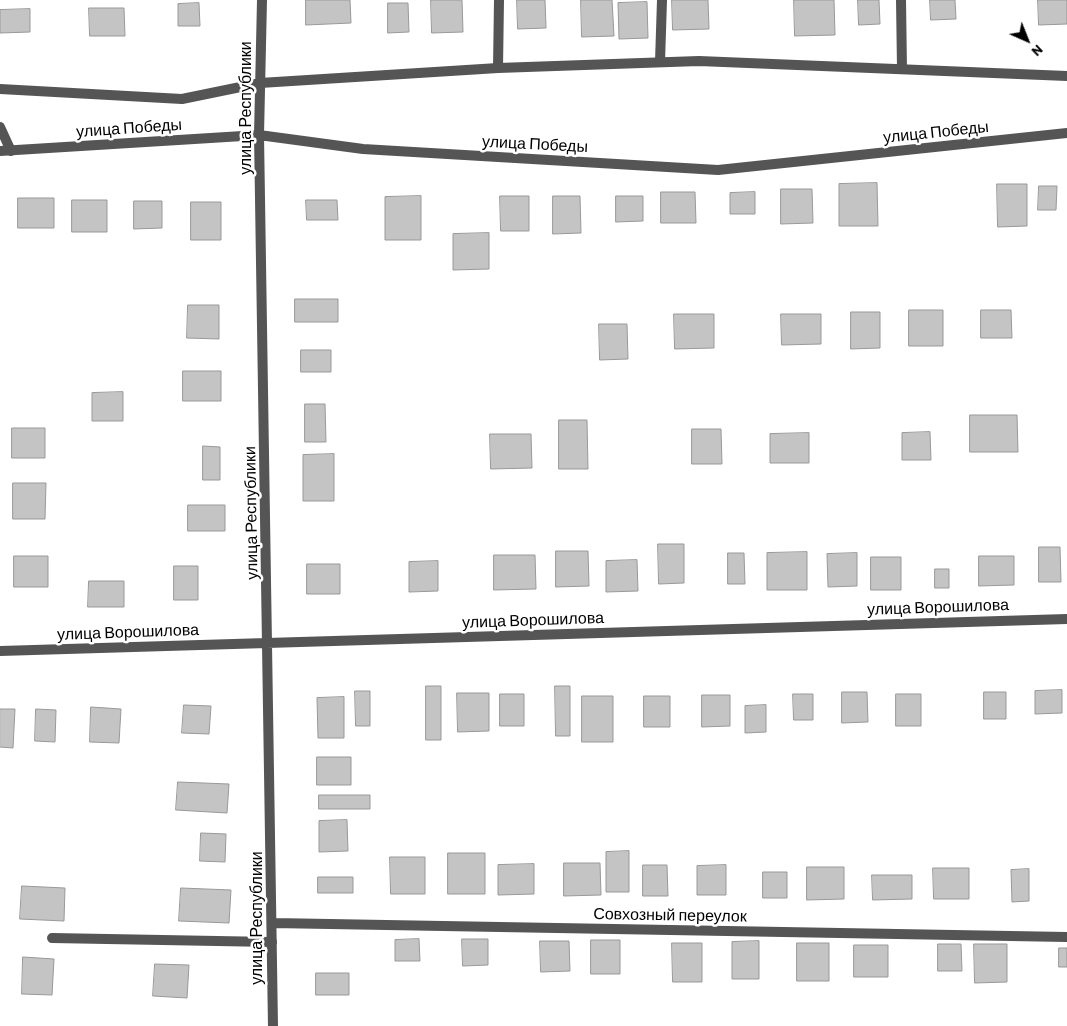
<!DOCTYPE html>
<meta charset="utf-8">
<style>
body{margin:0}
#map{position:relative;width:1067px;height:1026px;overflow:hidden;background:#fff;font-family:Barlow,sans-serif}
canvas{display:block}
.north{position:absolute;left:1002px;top:15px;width:50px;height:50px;-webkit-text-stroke:4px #fff;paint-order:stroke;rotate:136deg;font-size:14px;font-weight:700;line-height:20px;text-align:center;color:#000}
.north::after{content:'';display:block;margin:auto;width:18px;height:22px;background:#000;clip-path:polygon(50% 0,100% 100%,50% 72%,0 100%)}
</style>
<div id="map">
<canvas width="1067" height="1026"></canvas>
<div class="north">N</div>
</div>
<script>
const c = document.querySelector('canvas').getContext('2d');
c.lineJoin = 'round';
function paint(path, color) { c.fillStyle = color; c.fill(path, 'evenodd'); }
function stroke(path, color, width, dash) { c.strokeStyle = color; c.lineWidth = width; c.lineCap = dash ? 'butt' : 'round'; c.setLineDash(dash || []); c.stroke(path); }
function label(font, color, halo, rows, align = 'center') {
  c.font = font + ' Barlow,sans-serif'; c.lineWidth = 5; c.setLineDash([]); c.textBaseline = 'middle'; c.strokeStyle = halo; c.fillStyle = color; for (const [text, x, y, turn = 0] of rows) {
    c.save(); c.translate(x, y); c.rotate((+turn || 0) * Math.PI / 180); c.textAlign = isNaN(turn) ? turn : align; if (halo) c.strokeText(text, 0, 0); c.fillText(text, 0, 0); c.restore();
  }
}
const building = new Path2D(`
 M306 0H350L351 23 306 25Z
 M431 0H462L463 32 432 33Z
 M517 0H545L546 28 518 29Z
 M581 0H612L614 36 582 37Z
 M672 0H708L709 29 673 30Z
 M794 0H834L835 35 795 36Z
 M858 0H879L880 24 859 25Z
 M930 0H955L956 19 931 20Z
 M1038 0H1067V24L1039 25Z
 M647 2 648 38 619 39 618 3Z
 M199 3 200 26H178V4Z
 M388 3H408L409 32 388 33Z
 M89 8H124L125 36H90Z
 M30 9V32L0 33V10Z
 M877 183 878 226H839V184Z
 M997 184H1027V226L998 227Z
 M1039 186H1057L1056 210H1038Z
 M781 189H812L813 223 781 224Z
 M661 192H695L696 223H661Z
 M755 192V214H730V193Z
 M421 196V240H385V197Z
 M500 196H529V231H501Z
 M553 196H580L581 233 553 234Z
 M616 196H643V221L616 222Z
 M18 198H54V228H18Z
 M72 200H107V232H72Z
 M306 200H337L338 220H307Z
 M134 201H162V228L134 229Z
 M191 202H221V240H191Z
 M489 233V269L453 270V234Z
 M295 299H338V322H295Z
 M188 305H219V339L187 338Z
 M909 310H943V346H909Z
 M981 310H1011L1012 338H981Z
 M851 312H880V348L851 349Z
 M674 314H714V348L675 349Z
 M781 314H821V344L782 345Z
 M599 324H627L628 359 600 360Z
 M301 350H331V372H301Z
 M183 371H221V401H183Z
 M123 392V421H92V393Z
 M305 404H325L326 442H305Z
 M970 415H1017L1018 452H970Z
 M559 420H587L588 469H559Z
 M12 428H45V458H12Z
 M692 429H721L722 464H692Z
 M930 432 931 460H902V433Z
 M809 433V463H770V434Z
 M490 434H531L532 468 491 469Z
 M203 446 220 447V480H203Z
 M334 454V501H303V455Z
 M13 483H46L45 519H13Z
 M188 505H225V531H188Z
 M658 544H684V583L659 584Z
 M1039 547H1060L1061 582H1039Z
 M556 551H588L589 586 556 587Z
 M807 552V590H767V553Z
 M728 553H744L745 584H728Z
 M857 553V586L828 587 827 554Z
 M494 555H535L536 589 494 590Z
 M14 556H48V587H14Z
 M979 556H1014V585L979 586Z
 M871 557H901V590H871Z
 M637 560 638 591 606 592V561Z
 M438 561V591L409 592V562Z
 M307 564H340V594H307Z
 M174 566H198V600H174Z
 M935 569H949V588H935Z
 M89 581H124V607H88Z
 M426 686H441V740H426Z
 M555 686H570V736H556Z
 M1062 690V713L1035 714V691Z
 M355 691H370V726H356Z
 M842 692H867L868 722 842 723Z
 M984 692H1006V719H984Z
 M457 693H489V731L458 732Z
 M500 694H524V726H500Z
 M793 694H813V720H794Z
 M896 694H921V726H896Z
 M702 695H730V726L702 727Z
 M582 696H613V742H582Z
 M644 696H670V727H644Z
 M344 697V738H318L317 698Z
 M184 705 211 706 209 734 182 733Z
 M766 705V732L745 733V706Z
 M91 707 121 709 119 743 90 742Z
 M0 709H15L13 748 0 747Z
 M36 709 56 710 55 742 35 741Z
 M317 757H351V785H317Z
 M178 782 229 784 227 813 176 810Z
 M319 795H370V809H319Z
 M347 820 348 851 319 852V821Z
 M201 833 226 834 225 862 200 861Z
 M629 851V892H606V852Z
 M448 853H485V894H448Z
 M390 857H425V894H391Z
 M564 863H600L601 895 564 896Z
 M534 864V894L498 895V865Z
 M643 865H667L668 896H643Z
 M726 865V895H697V866Z
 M807 867H844V899L807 900Z
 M933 868H969V899H934Z
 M1029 869V901L1012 902 1011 870Z
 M763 872H787V898H763Z
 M872 875H912V899L873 900Z
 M318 877H353V893H318Z
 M22 886 65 888 64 921 20 919Z
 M181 888 231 890 229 923 179 921Z
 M419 939 420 961H395V940Z
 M462 939H488V965L463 966Z
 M591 940H620V974H591Z
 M540 941H569L570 971 541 972Z
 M759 941V979H732V942Z
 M672 943H702V982H673Z
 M797 943H829V981H797Z
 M938 944H961L962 971H938Z
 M974 944H1007V982L975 983Z
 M854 945H888V977H854Z
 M1059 948H1067V967H1059Z
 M23 957 54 959 52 995 22 994Z
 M155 964 189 965 187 998 153 996Z
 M316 973H349V995H316Z`);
paint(building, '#c4c4c4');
stroke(building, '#999', 1);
stroke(new Path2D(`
 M901 0 902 69
 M660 62 662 0
 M498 68 499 0
 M0 127 11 151
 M52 938 272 942`), '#555', 10);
stroke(new Path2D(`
 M262 0 259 135 273 1026
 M0 89 182 99 260 83 498 68 699 61 1067 76
 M0 151 259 135 363 149 718 170 1067 133
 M0 651 1067 619
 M273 923 1067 937`), '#555', 10);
label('16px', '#000', '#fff', [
 ["улица Республики",246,108,-90],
 ["улица Победы",129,128,-4],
 ["улица Победы",936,132,-6],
 ["улица Победы",535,144,3],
 ["улица Республики",251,513,-91],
 ["улица Ворошилова",938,607,-2],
 ["улица Ворошилова",533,620,-2],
 ["улица Ворошилова",128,632,-2],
 ["Совхозный переулок",670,915,1],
 ["улица Республики",257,918,-90]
]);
</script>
